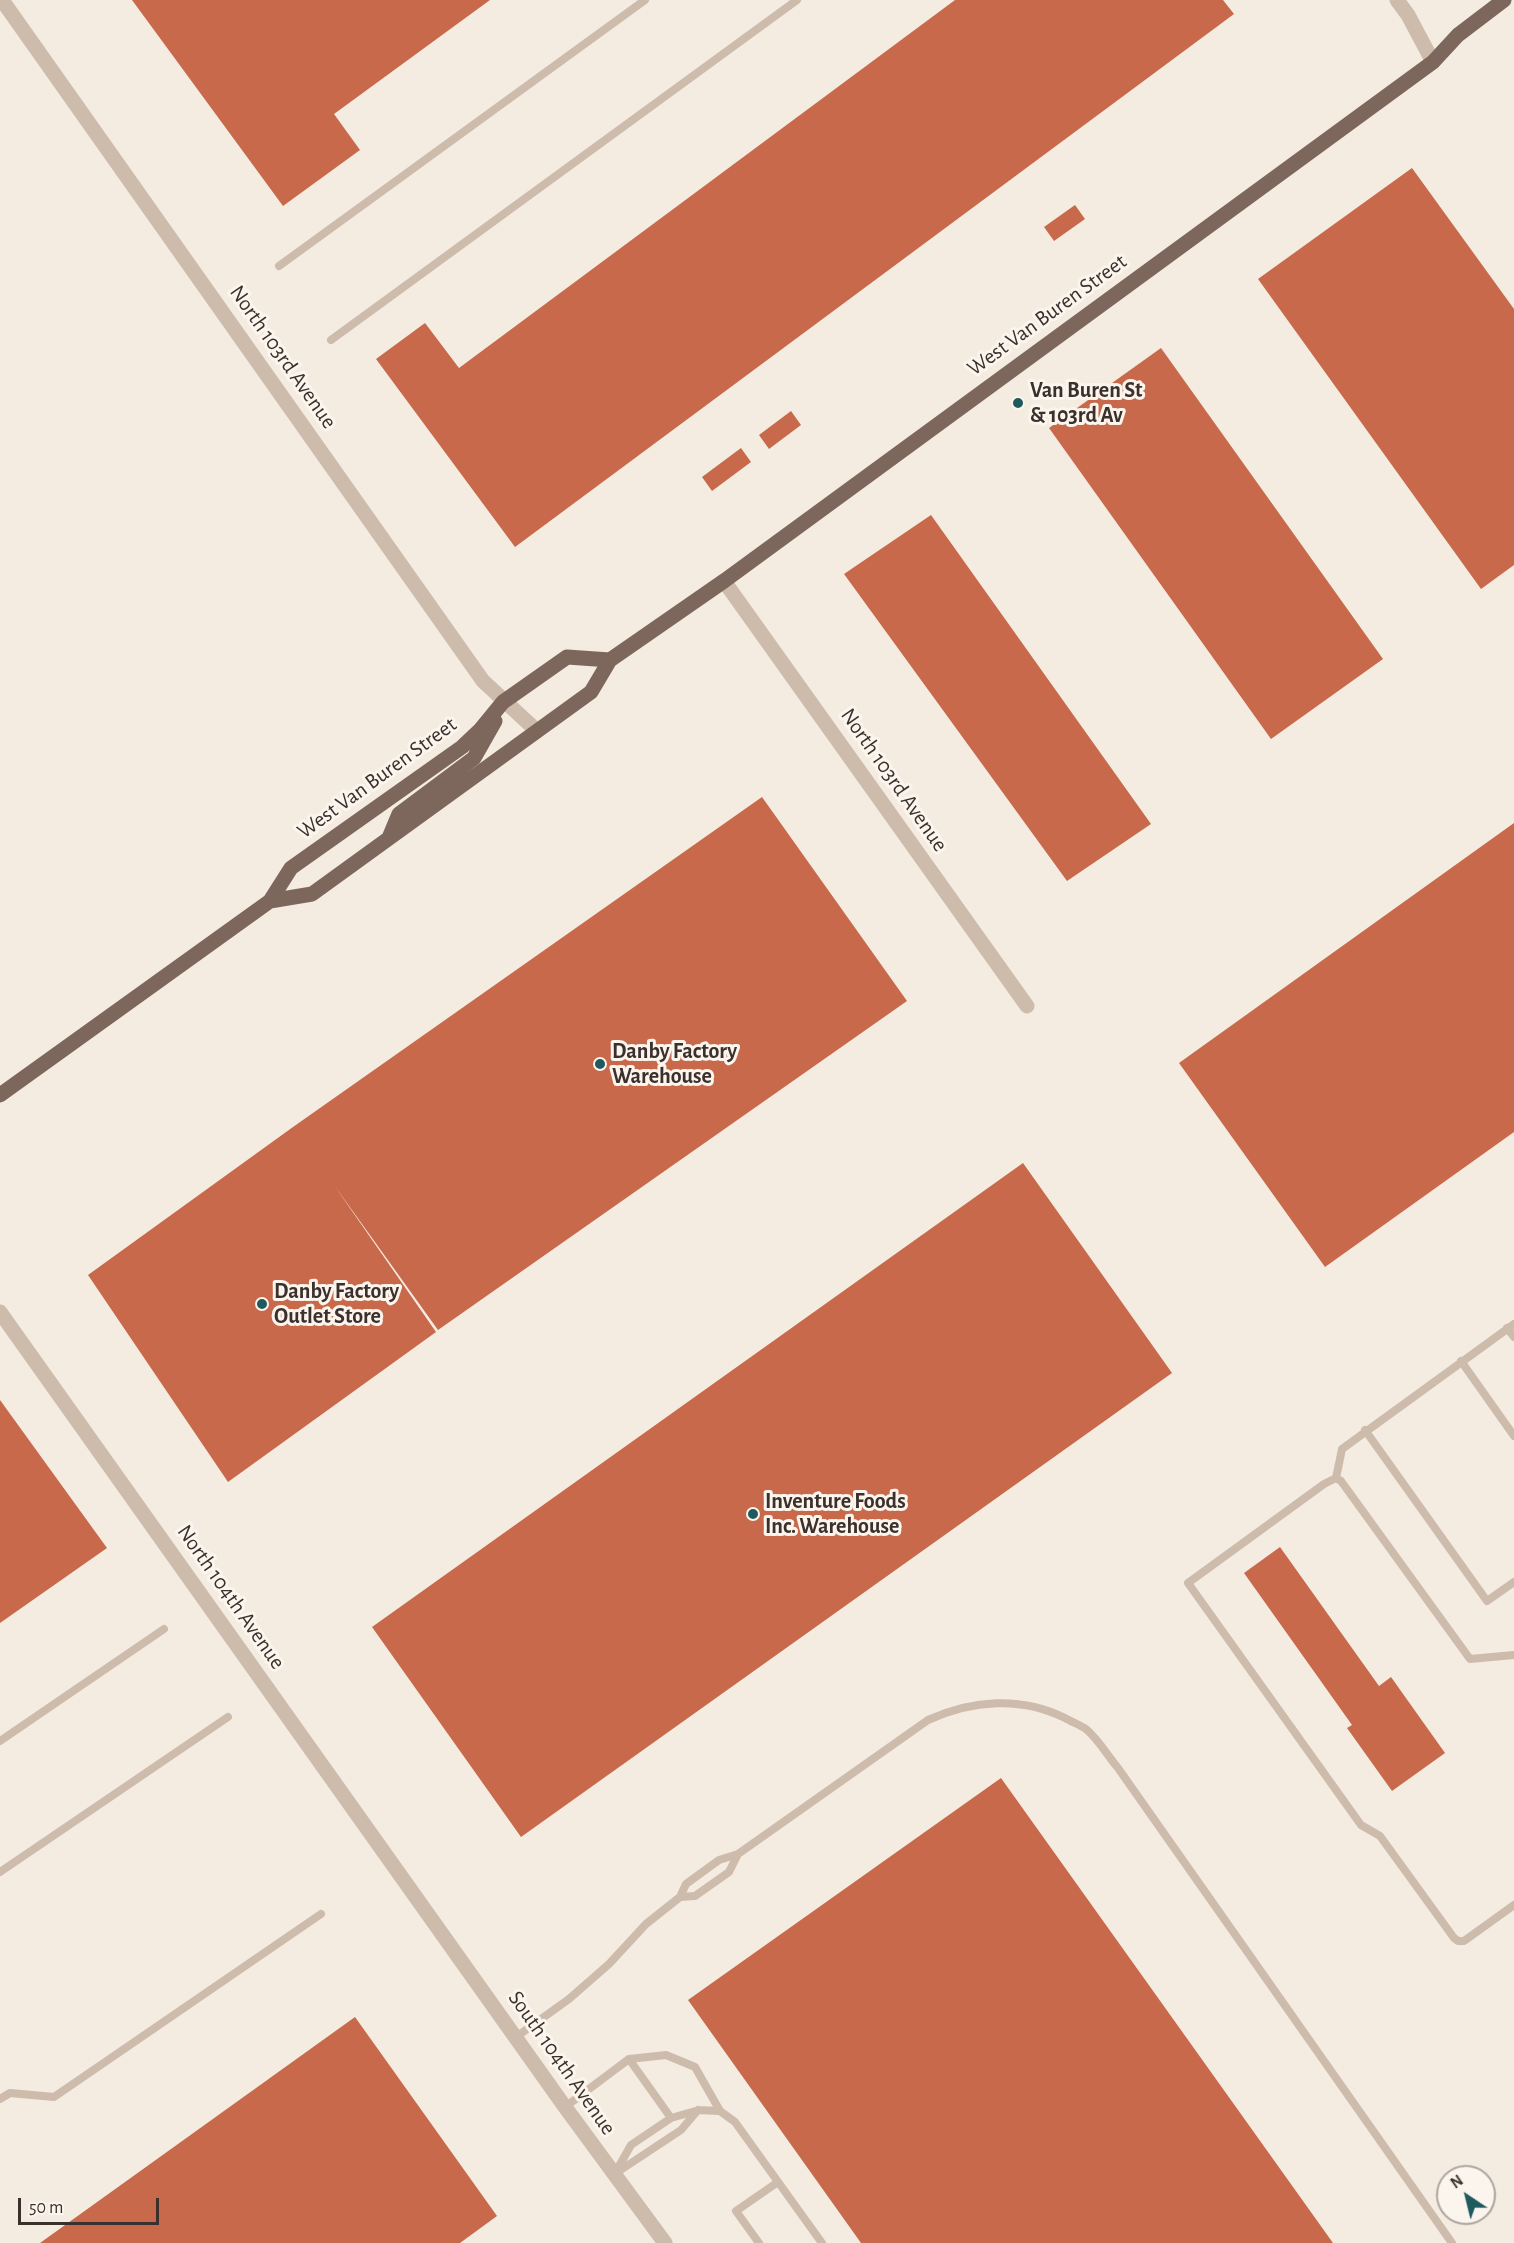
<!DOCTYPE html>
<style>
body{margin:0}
#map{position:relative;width:1514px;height:2243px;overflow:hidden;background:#f4ebe1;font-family:"Alegreya Sans",sans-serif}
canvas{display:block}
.north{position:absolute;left:1436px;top:2165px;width:60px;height:60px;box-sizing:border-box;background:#fbf5ee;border:2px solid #aea6a0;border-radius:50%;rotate:325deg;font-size:16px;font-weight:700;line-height:24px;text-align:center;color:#3b302b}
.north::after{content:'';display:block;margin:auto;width:21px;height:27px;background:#1f5a5e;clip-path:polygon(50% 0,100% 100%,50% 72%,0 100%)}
.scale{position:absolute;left:18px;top:2198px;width:141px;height:27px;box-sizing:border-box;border:3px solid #3b302b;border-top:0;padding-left:8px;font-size:18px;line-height:21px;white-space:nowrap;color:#3b302b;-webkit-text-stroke:4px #fbf5ee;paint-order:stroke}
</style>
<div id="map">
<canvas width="1514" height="2243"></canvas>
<div class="north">N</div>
<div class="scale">50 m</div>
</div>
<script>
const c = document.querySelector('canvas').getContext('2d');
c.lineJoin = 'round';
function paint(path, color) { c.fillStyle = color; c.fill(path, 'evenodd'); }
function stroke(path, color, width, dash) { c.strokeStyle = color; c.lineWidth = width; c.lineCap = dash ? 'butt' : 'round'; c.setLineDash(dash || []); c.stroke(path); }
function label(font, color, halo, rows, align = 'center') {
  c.font = font + ' "Alegreya Sans",sans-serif'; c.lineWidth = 6; c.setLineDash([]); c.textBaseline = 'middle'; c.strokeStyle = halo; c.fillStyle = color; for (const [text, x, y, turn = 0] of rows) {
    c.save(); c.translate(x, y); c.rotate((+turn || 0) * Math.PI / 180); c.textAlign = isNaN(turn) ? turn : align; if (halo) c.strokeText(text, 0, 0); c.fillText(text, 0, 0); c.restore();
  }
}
paint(new Path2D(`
 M132 0H490L334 114 360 150 283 206Z
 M955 0H1223L1234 14 515 547 376 359 425 323 459 368Z
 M1412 168 1514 309V565L1481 589 1258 279Z
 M1075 205 1085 219 1054 241 1044 227Z
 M1161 348 1383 659 1271 739 1049 428Z
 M791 411 801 425 769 449 759 435Z
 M741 448 751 462 712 491 702 477Z
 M931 515 1151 824 1067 881 844 574Z
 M762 797 907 1001 438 1330 334 1185 436 1332 228 1482 88 1275 293 1127Z
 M1514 823V1132L1325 1267 1179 1063Z
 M1023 1163 1172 1373 521 1837 372 1627Z
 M0 1400 107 1548 0 1623Z
 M1280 1547 1379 1686 1391 1677 1445 1753 1392 1791 1347 1728 1352 1725 1244 1573Z
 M1001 1778 1333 2243H861L688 2000Z
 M355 2017 497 2216 460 2243H40Z`), '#c8694b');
stroke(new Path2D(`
 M279 266 645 0
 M331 340 797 0
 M1507 1328 1514 1337
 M1461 1361 1514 1436
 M1365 1430 1487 1601 1514 1582
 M1336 1478 1342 1449 1514 1324
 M1514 1655 1470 1659 1341 1481 1336 1478 1324 1484 1188 1583 1361 1825 1380 1836 1454 1938 1458 1941H1464L1514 1905
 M0 1741 164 1629
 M738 1854 928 1720C972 1700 1021 1696 1065 1718 1072 1722 1080 1725 1086 1729 1098 1739 1108 1756 1118 1768L1452 2243
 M0 1872 228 1717
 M516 2037 569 1999 609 1964 646 1924 680 1897 686 1884 719 1860 738 1854 729 1872 695 1896 680 1897
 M629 2059 666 2055 695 2067 720 2111
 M0 2099 10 2093 54 2097 321 1914
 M565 2107 629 2059 671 2118
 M616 2173 681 2130 698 2110
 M614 2175 631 2145 671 2118 699 2110 720 2111 735 2122 822 2243
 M759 2243 736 2211 778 2182`), '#cdbbac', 8);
stroke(new Path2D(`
 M2 0 483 681 537 731
 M1397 0 1408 15 1433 62
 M724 581 1027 1006
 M0 1312 565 2107 665 2243`), '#cdbbac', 15);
stroke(new Path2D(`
 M389 838 399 814 474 758 495 721
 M270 901 312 894 591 692 610 660 724 581 1433 62 1458 35 1504 0
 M0 1095 270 901 291 868 462 747 480 730 503 702 567 657 610 660`), '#7d675c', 15);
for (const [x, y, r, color] of [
 [1018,403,6,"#1f5a5e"],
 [600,1064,6,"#1f5a5e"],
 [262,1304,6,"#1f5a5e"],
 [753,1514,6,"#1f5a5e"]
]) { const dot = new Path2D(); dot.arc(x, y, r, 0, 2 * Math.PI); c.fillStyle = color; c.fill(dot); stroke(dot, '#fbf5ee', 2); }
label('22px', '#3b302b', '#fbf5ee', [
 ["West Van Buren Street",1047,315,-36],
 ["North 103rd Avenue",283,357,55],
 ["West Van Buren Street",377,778,-36],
 ["North 103rd Avenue",894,780,55],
 ["North 104th Avenue",231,1597,55],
 ["South 104th Avenue",562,2063,55]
]);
label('bold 22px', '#3b302b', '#fbf5ee', [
 ["Van Buren St",1030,390],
 ["& 103rd Av",1030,415],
 ["Danby Factory",612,1051],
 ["Warehouse",612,1076],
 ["Danby Factory",274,1291],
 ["Outlet Store",274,1316],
 ["Inventure Foods",765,1501],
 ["Inc. Warehouse",765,1526]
], 'left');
</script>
